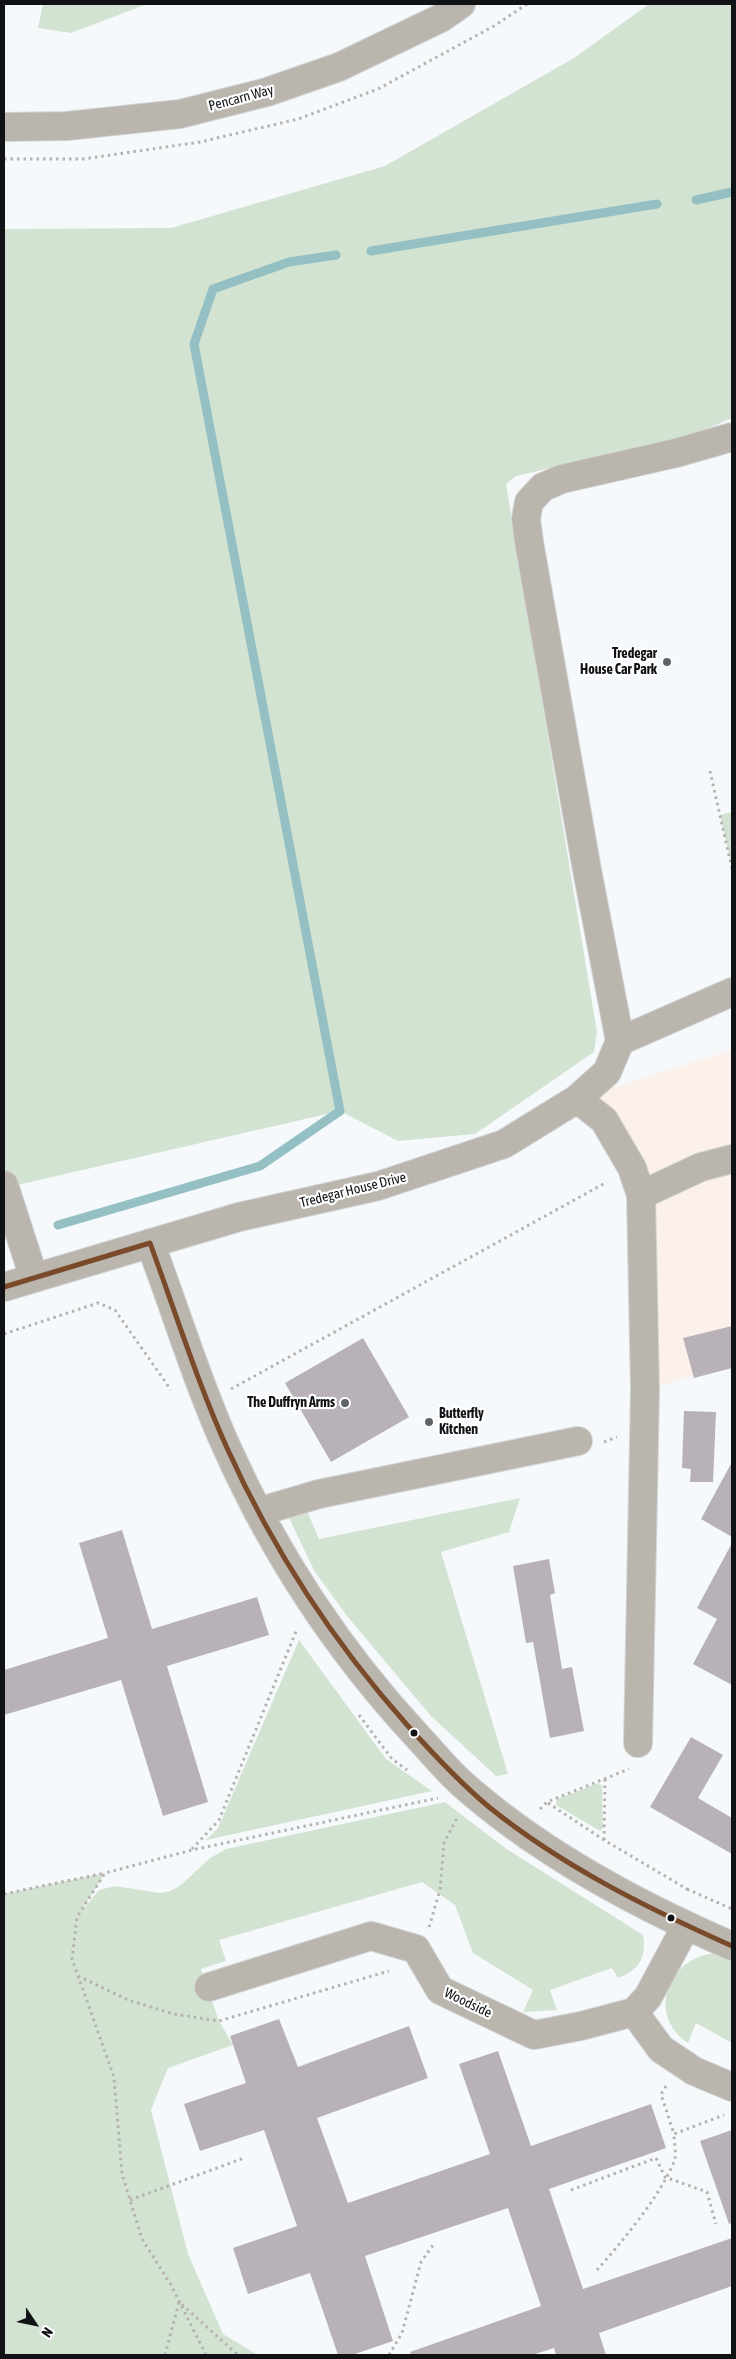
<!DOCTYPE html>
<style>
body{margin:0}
#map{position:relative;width:736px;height:2359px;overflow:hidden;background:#f6f9fc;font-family:"Asap Condensed",sans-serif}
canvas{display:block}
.frame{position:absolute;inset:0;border:5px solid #101215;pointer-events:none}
.north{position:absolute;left:10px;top:2299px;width:50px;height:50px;-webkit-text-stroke:4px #fff;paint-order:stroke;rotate:124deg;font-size:14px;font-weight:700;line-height:20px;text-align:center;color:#101215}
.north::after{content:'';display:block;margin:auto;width:18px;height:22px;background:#101215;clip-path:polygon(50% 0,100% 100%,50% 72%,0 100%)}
</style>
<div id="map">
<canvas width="736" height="2359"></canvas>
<div class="frame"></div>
<div class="north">N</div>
</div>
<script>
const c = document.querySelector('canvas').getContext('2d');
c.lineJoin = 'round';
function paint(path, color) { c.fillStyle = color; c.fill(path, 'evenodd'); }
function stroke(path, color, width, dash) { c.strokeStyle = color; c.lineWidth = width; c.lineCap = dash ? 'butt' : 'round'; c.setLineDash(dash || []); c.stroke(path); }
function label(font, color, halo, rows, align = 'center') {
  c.font = font + ' "Asap Condensed",sans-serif'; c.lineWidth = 4.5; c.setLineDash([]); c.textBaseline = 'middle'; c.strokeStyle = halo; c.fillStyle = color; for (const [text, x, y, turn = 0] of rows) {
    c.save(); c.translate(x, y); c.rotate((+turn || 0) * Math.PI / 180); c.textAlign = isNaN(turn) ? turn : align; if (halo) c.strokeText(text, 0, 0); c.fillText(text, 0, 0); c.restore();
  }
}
paint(new Path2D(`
 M732 1050V1365L645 1390 641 1195 577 1099Z`), '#fbf1ea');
paint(new Path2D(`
 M43 4H147L71 33 38 28Z
 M649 4H732V418L693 435 516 476 506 484 597 1032 594 1052 475 1134 398 1141 340 1111 4 1188V229L171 228 385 166 574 58Z
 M732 812V868L720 815Z
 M520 1498 509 1532 441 1552 508 1774 496 1776 431 1716 347 1616 315 1572 286 1512 305 1506 319 1539Z
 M299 1640 386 1759 432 1791 206 1840 218 1828Z
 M599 1783 602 1786 603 1828 600 1831 556 1805 557 1799Z
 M445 1802 505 1848 643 1935C647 1958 639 1970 618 1978L612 1968 550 1990 557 2010 523 2012 533 1990 473 1953 455 1905 422 1882 219 1940 226 1961 201 1969 219 2021 233 2045 168 2068 151 2110 188 2254 223 2334 258 2355H4V1894L105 1873 81 1912 99 1890 115 1886 160 1893 170 1891 181 1885 210 1858 226 1849Z
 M718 1953 732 1957V2043L696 2023 688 2043C645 2014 669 1955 718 1953Z`), '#d3e3d2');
stroke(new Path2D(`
 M696 200 732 192
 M371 251 657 204
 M58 1225 260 1166 340 1111 194 344 213 289 289 262 336 255`), '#95c0c3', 9);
paint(new Path2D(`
 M732 1326V1368L694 1378 683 1338Z
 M363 1338 409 1417 331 1462 285 1383Z
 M684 1411 716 1412 713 1482H690L691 1469 682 1468Z
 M732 1462V1537L701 1519Z
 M122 1530 152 1629 257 1597 269 1635 167 1666 208 1802 163 1816 121 1680 4 1715V1670L108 1638 79 1543Z
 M732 1543V1685L693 1664 717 1619 697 1608Z
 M549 1559 555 1593 550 1595 562 1669 572 1667 584 1731 550 1738 533 1642 526 1643 513 1566Z
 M691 1737 723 1755 698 1798 732 1818V1854L650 1807Z
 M279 2019 298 2067 409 2026 428 2078 317 2118 348 2203 490 2154 459 2064 498 2051 531 2146 651 2104 666 2148 549 2189 583 2289 732 2238V2286L599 2333 606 2355H556L554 2348 532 2355H411L410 2352 541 2306 508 2208 365 2256 393 2341 352 2355H338L310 2273 248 2294 233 2248 297 2226 264 2130 200 2151 184 2104 246 2083 230 2036Z
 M732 2130V2223L729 2224 700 2141Z`), '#b8b2b8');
const minor = new Path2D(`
 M4 127 67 126 180 114 267 92 339 67 441 18 461 4
 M620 1041 732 992
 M577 1099 607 1072 620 1041 587 870 529 542 526 519 529 502 543 487 562 479 676 453 732 437
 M4 1185 34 1278
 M641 1195 701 1167 732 1159
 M150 1243C176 1311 197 1382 227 1448 275 1555 338 1651 418 1737 432 1752 445 1768 460 1782 538 1852 637 1905 732 1946
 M4 1287 239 1217 378 1186 504 1144 577 1099 604 1120 632 1168 641 1195 645 1390 638 1743
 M258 1512 319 1494 578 1441
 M209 1987 371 1936 416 1949 440 1990 534 2035 581 2026 634 2012 648 1997 686 1926
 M634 2012 661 2049 694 2071 732 2087`);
stroke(minor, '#d2d4d6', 30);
stroke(new Path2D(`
 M4 159H83L200 142 298 119 378 89 494 26 527 4
 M710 771 732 869
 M4 1334 98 1303 115 1310 171 1390
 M231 1389 607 1182
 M604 1442 617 1437
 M359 1715 392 1759 407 1770
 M548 1803 604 1840 687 1889 684 1893
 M540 1809 547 1802 629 1769
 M604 1840 605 1778
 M192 1849 219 1820 297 1629
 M687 1889 732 1909
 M4 1894 105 1873
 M429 1927 440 1890 444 1843 458 1816
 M78 1976 128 2000 174 2014 219 2021 389 1971
 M666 2086 661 2094 674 2134 724 2115
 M571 2190 656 2158 665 2177 707 2192 716 2224
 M130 2200 244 2158
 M597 2270C622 2242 660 2196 674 2162 677 2154 674 2143 674 2134
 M165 2355 179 2302 238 2355
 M206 2355 171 2285 142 2239 122 2174 114 2077 72 1959 77 1917 105 1873 192 1850 438 1798
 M389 2355 402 2333 421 2262 433 2245`), '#b5b2ae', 3, [2.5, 4]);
stroke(minor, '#bab6ae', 28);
stroke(new Path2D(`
 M4 1287 150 1243C175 1311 197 1381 227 1448 273 1550 334 1643 408 1726 434 1755 459 1782 489 1807 562 1866 647 1908 732 1946`), '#7a4b2a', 5);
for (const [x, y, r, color] of [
 [667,662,5,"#606366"],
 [345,1403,5,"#606366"],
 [429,1422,5,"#606366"],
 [414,1733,4.5,"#101215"],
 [671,1918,4.5,"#101215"]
]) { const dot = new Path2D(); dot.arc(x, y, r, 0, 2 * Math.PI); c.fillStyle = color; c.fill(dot); stroke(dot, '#fff', 2); }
label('14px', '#101215', '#fff', [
 ["Pencarn Way",241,98,-15],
 ["Tredegar House Drive",353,1190,-14],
 ["Woodside",468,2003,26]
]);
label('bold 14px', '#101215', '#fff', [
 ["Tredegar",657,654],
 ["House Car Park",657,670],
 ["The Duffryn Arms",335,1403],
 ["Butterfly",439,1414,"left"],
 ["Kitchen",439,1430,"left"]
], 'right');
</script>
